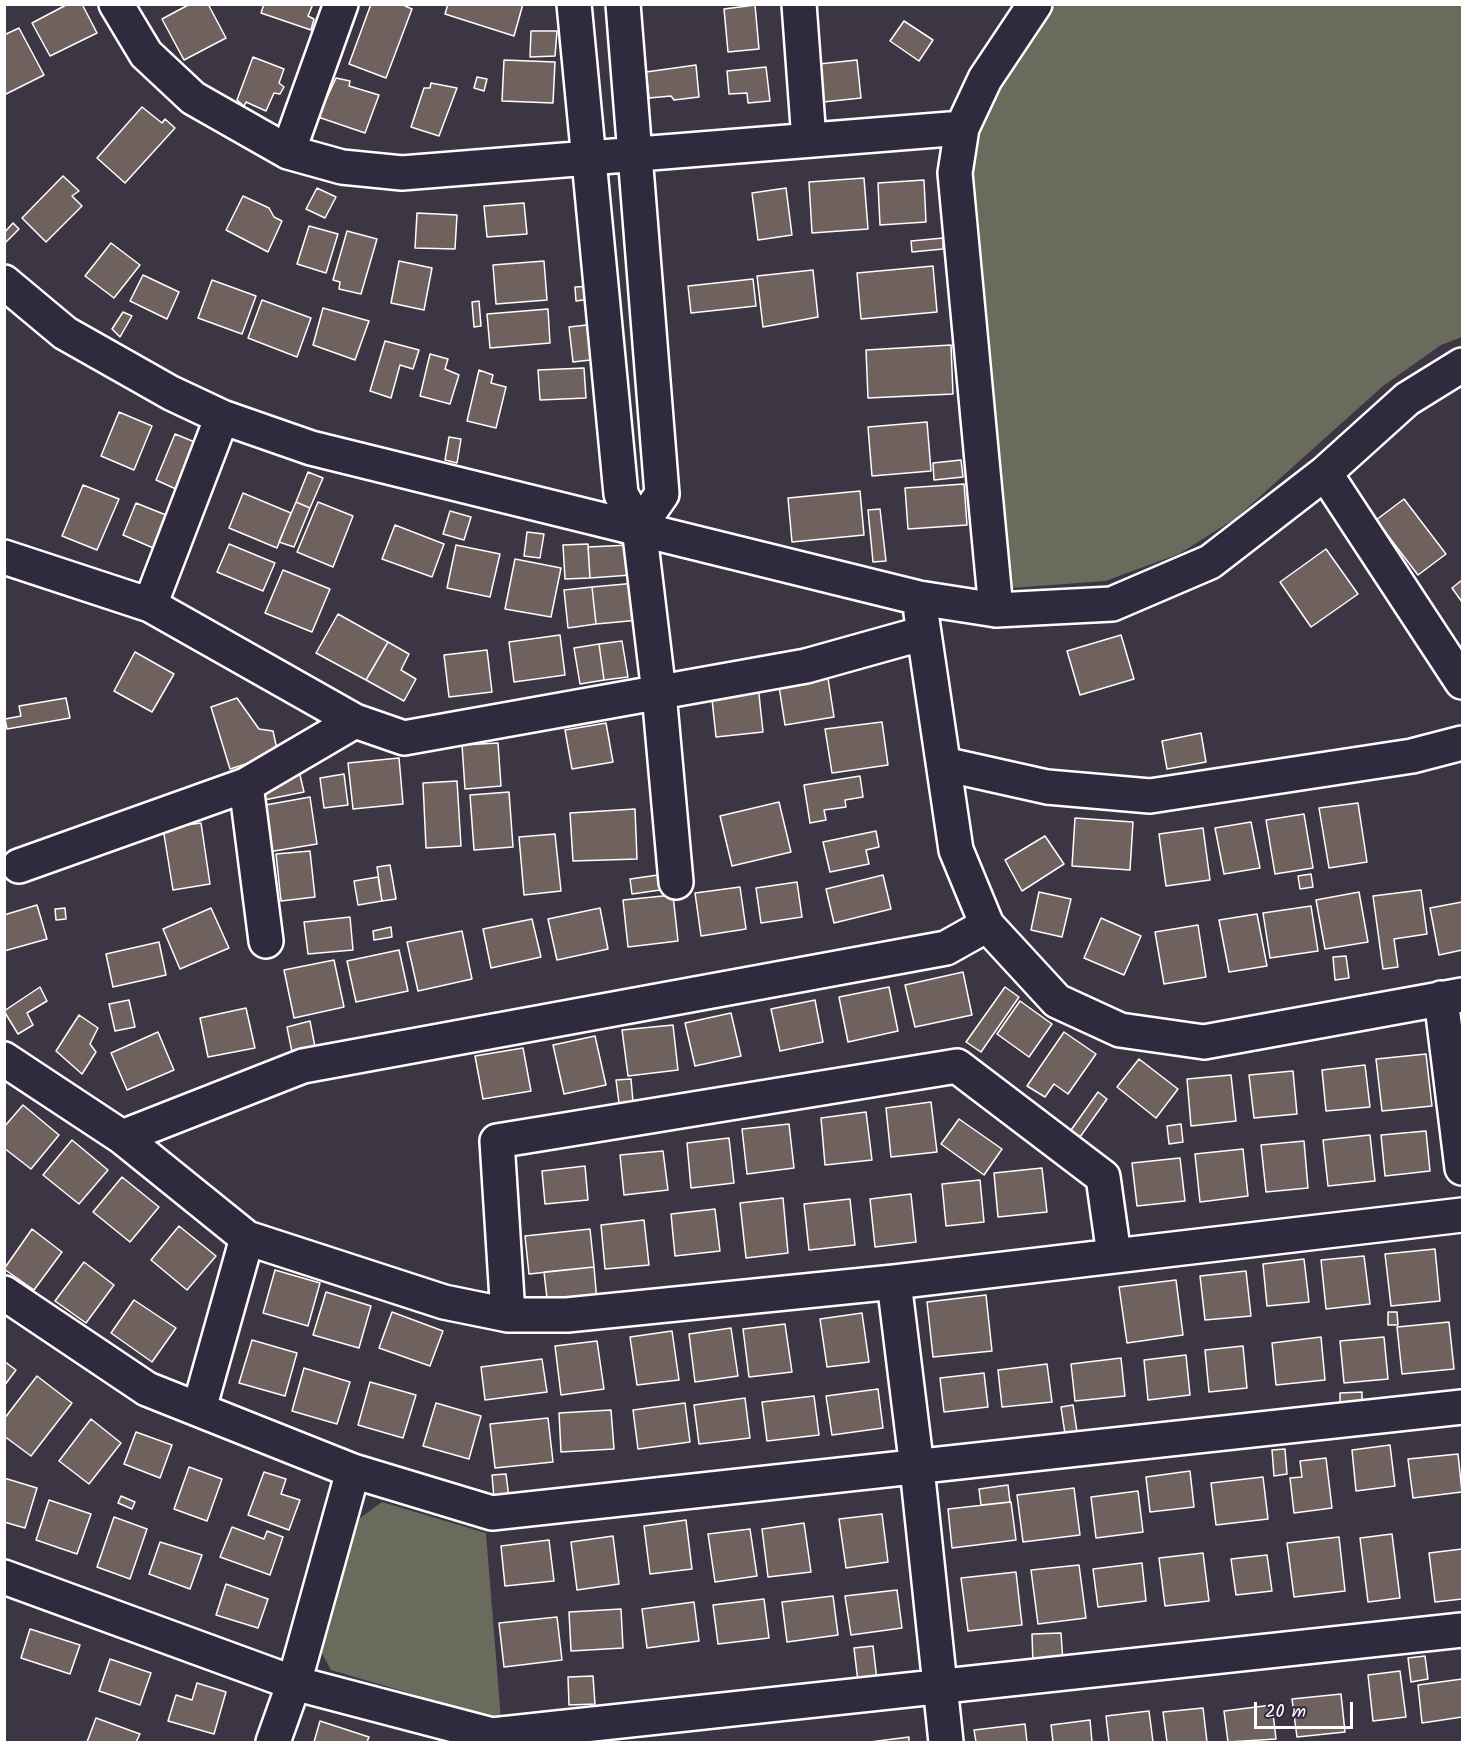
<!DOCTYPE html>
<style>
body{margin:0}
#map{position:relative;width:1467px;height:1747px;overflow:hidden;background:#3c3543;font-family:Kalam,sans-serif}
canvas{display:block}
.frame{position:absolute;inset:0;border:6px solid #fff;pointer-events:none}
.scale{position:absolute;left:1254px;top:1702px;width:99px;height:27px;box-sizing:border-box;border:3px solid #fff;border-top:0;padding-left:8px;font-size:18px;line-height:21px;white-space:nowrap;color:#fff;-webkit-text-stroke:4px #2f2a3d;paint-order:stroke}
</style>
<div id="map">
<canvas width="1467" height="1747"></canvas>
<div class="frame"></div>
<div class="scale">20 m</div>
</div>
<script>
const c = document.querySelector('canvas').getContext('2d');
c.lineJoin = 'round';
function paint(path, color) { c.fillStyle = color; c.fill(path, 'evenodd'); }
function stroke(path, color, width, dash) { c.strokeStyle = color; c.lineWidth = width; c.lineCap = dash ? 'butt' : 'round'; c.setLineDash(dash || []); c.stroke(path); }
paint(new Path2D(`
 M1056 5H1462V337L1441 345 1383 386 1236 518 1179 554 1105 581 1012 588 974 172 982 126 1007 76Z
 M382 1502 486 1533 501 1720 331 1670 319 1648 360 1518Z`), '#6a6b5c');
const building = new Path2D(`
 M68 4H82L97 33 50 56 32 23Z
 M190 4H208L226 38 184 60 162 19Z
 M264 4H313L308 16 314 19 311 30 261 13Z
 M371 4H401L412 9 386 78 349 64Z
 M448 4H523L514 36 445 14Z
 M755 5 759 49 728 52 724 9Z
 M904 21 933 40 919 61 890 41Z
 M19 28 44 75 4 95V35Z
 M531 31H557L555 56 530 57Z
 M253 57 284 69 279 83 284 87 280 94 274 93 266 111 246 102 244 106 237 100Z
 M504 60 555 62 553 103 502 101Z
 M857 60 861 98 823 102 819 64Z
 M696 65 699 97 674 100 671 96 649 98 646 72Z
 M766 67 770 101 748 103 747 93 729 94 727 71Z
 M477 77 487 79 484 91 474 88Z
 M336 78 350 81 349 86 379 95 365 133 318 117Z
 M431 83 457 88 439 136 411 127 424 88H430Z
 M142 107 162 123 165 119 175 128 125 183 97 158Z
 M63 176 79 191 72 196 82 206 46 242 22 218Z
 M864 178 868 229 812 233 809 182Z
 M924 180 926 222 880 225 878 183Z
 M317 188 336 197 325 218 306 209Z
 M786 188 792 235 758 240 752 193Z
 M243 196 269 208 274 217 282 221 268 252 226 230Z
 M524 203 527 234 487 237 484 206Z
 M417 213 457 215 455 249 415 248Z
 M13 223 19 229 5 243 4 233Z
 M309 226 338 234 326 273 297 264Z
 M347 231 377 239 361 294 339 289 340 282 333 280Z
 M943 238V249L912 252 911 241Z
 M111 243 140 265 114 298 85 276Z
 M399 261 432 268 424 310 391 303Z
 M544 261 547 300 496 304 493 265Z
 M933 266 937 312 861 319 857 273Z
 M813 270 818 317 763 327 757 276Z
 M143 275 179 292 167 319 130 301Z
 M753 279 756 306 691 313 688 286Z
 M212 280 256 296 242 334 198 318Z
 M596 286 598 298 576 301 575 287Z
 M262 300 311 318 297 357 248 338Z
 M479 301 481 326 474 327 472 302Z
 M323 308 369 321 355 360 313 345Z
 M548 309 550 343 490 348 487 314Z
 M123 312 132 316 120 337 112 329Z
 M596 324 599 359 573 362 569 327Z
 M385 341 419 350 413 369 400 365 391 398 370 391Z
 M951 345 953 394 868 398 866 350Z
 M430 354 448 359 445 369 459 375 450 404 420 396Z
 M584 368 586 398 540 400 538 370Z
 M479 370 493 375 491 383 506 387 496 428 467 421Z
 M119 412 152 426 134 470 101 456Z
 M927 422 931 471 872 476 868 427Z
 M175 434 207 447 187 494 156 480Z
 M449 437 461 439 457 463 445 460Z
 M961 460 963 477 934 480 933 463Z
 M308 472 323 478 310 508 296 502Z
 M964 484 967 525 908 529 905 488Z
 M83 485 119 499 97 550 62 536Z
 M860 491 864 535 792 542 788 498Z
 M243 493 291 513 277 548 229 528Z
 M1404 499 1446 554 1418 575 1376 520Z
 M296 502 310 508 294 547 279 542Z
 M318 502 353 516 333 567 297 552Z
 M136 503 171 517 158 550 123 535Z
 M880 509 886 561 873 562 868 510Z
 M450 511 471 517 464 540 443 534Z
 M395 525 444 544 432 577 382 559Z
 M527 532 544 534 540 558 524 556Z
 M229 544 275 563 263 591 217 572Z
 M588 544 590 578 565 579 563 545Z
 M456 545 500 554 490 597 447 588Z
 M629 545 631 575 590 578 588 547Z
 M1326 549 1358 594 1311 627 1280 582Z
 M515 559 561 568 551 617 505 609Z
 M283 570 330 589 312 632 265 613Z
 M1462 580V602L1452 588Z
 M636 583 640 620 596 624 592 587Z
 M592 587 596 624 568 628 564 590Z
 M338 614 388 642 366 680 316 653Z
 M560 635 565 675 514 682 509 642Z
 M1121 635 1134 679 1080 695 1067 651Z
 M622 641 628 677 604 680 599 644Z
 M388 642 409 654 401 670 416 679 404 701 366 680Z
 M599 644 604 680 580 684 574 648Z
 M487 650 492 692 449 697 444 655Z
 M135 652 174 674 152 712 114 691Z
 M827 672 834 717 785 725 778 680Z
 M758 685 763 732 716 737 711 690Z
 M66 698 70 718 7 729 5 719 21 716 19 706Z
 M237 698 259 729 273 731 278 754 230 769 211 707Z
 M882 722 888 765 832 773 825 729Z
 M606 723 613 762 572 769 565 730Z
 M1201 733 1206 762 1167 769 1162 741Z
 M498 743 501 786 465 789 462 745Z
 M399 758 403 804 353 809 348 763Z
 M344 774 348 805 324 808 320 778Z
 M300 775 304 792 259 801 257 792 277 779Z
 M860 776 863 797 845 800 846 807 824 810 826 820 810 823 804 785Z
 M457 781 461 846 426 848 423 783Z
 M509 792 513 847 474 850 470 795Z
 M310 797 317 844 268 852 260 806Z
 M779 802 791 852 732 866 720 816Z
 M1358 803 1367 862 1329 868 1319 808Z
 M635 809 637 859 573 861 570 813Z
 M1304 814 1313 868 1275 874 1266 820Z
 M1075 818 1133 822 1130 870 1072 866Z
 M1251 822 1260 868 1224 874 1215 828Z
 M201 823 210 884 173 890 163 828Z
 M1203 828 1210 880 1166 886 1159 834Z
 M876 831 879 847 866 850 869 864 830 872 823 842Z
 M555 834 561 891 524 895 519 837Z
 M1045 836 1064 864 1022 891 1005 860Z
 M310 851 315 897 281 901 276 854Z
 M390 865 396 899 382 901 377 867Z
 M1311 874 1313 887 1300 889 1298 876Z
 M658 875 660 890 632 894 630 879Z
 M883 875 891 909 834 923 826 889Z
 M378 877 382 901 358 905 354 881Z
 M797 882 802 917 761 923 756 888Z
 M740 887 746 929 701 936 695 893Z
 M1421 890 1427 934 1394 939 1398 967 1383 969 1373 896Z
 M1039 892 1071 899 1062 937 1031 930Z
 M1359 892 1368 942 1325 949 1316 900Z
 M673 895 678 941 628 947 623 900Z
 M1462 902V950L1439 955 1430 908Z
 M37 905 47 939 4 951V915Z
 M1311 906 1318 951 1270 958 1263 913Z
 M65 908 66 919 56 920 55 909Z
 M211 908 229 948 180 969 163 929Z
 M600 908 608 949 557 960 548 919Z
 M1257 914 1267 966 1229 972 1219 920Z
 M350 917 353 950 308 954 304 922Z
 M1101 918 1141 936 1124 975 1084 958Z
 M532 919 541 957 491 968 483 929Z
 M1198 925 1206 977 1164 984 1155 932Z
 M391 927 392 937 374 940 373 931Z
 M462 931 472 979 418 991 407 942Z
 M159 942 166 975 113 987 106 954Z
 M399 950 408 991 356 1002 347 961Z
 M1346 956 1349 978 1335 980 1333 957Z
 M334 960 344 1007 294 1018 284 970Z
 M963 972 972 1015 915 1027 905 985Z
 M40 987 47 1001 27 1013 33 1025 18 1034 4 1011Z
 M889 987 898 1031 848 1042 839 997Z
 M1005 987 1019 997 981 1052 966 1042Z
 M129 1000 135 1027 115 1031 109 1004Z
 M815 1000 823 1042 780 1051 771 1009Z
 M1020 1001 1052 1024 1029 1057 997 1034Z
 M246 1008 255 1048 208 1057 200 1018Z
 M731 1013 741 1056 695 1066 685 1023Z
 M79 1015 98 1028 90 1044 96 1052 82 1074 56 1051Z
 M310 1021 315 1047 292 1052 287 1027Z
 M673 1025 678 1070 628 1076 622 1030Z
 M158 1032 174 1070 127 1090 111 1053Z
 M1064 1032 1096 1054 1068 1094 1054 1084 1045 1097 1027 1086Z
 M595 1036 606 1085 564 1094 553 1045Z
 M523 1048 531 1091 483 1099 475 1056Z
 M1426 1054 1432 1106 1382 1111 1376 1059Z
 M1139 1059 1178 1089 1156 1118 1117 1087Z
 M1365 1065 1370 1107 1326 1111 1322 1070Z
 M1293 1071 1297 1114 1254 1118 1249 1075Z
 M1231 1075 1236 1121 1191 1126 1187 1079Z
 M631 1079 633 1102 619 1103 616 1080Z
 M1098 1092 1107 1099 1080 1137 1071 1130Z
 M931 1102 937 1152 891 1157 886 1108Z
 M23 1105 59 1135 31 1169 4 1148V1127Z
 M866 1112 872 1160 825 1165 821 1118Z
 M959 1119 1002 1149 984 1175 941 1144Z
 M789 1124 794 1168 747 1174 742 1129Z
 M1181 1124 1183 1142 1169 1144 1167 1126Z
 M1426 1131 1430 1171 1385 1176 1381 1135Z
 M1370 1135 1375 1181 1328 1186 1323 1140Z
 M729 1138 734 1183 691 1188 687 1143Z
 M72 1140 108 1170 79 1204 43 1175Z
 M1304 1141 1308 1188 1266 1192 1261 1145Z
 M1243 1149 1248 1196 1200 1202 1195 1154Z
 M663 1151 668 1190 624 1195 620 1155Z
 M1180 1158 1185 1201 1137 1206 1132 1163Z
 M585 1166 588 1200 545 1204 542 1171Z
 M1042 1168 1047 1212 998 1217 994 1173Z
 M122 1177 159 1207 130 1242 93 1212Z
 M980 1180 984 1222 946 1226 942 1184Z
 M911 1194 916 1242 875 1247 870 1199Z
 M783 1198 788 1253 746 1258 740 1203Z
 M850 1199 855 1245 809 1250 804 1204Z
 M715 1209 720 1251 675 1256 671 1214Z
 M644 1220 649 1265 605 1269 601 1225Z
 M179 1226 216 1256 187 1290 151 1260Z
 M32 1229 62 1252 34 1290 4 1269Z
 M590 1229 594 1267 529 1274 525 1236Z
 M1435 1249 1440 1301 1391 1306 1385 1254Z
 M1364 1256 1370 1304 1326 1309 1321 1260Z
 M1304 1259 1309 1302 1267 1306 1263 1264Z
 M84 1262 114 1285 86 1323 55 1301Z
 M594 1267 597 1302 548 1307 544 1272Z
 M275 1270 320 1283 308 1326 263 1313Z
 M1246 1271 1251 1316 1205 1320 1200 1276Z
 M1176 1280 1183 1335 1127 1343 1119 1287Z
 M326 1292 371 1306 359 1348 313 1335Z
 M986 1295 992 1351 933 1357 927 1302Z
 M134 1300 176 1328 152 1362 111 1333Z
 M392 1312 443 1331 430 1366 379 1348Z
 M1388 1312H1397L1398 1325H1388Z
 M862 1313 869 1362 827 1367 820 1319Z
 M1449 1322 1454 1369 1402 1374 1397 1327Z
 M785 1324 792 1372 749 1377 743 1329Z
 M731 1328 738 1376 695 1382 689 1334Z
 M672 1331 679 1380 637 1385 630 1337Z
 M1321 1337 1325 1380 1276 1385 1272 1343Z
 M1384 1337 1388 1379 1344 1383 1340 1341Z
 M252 1340 297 1353 285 1396 239 1383Z
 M597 1341 604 1389 561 1395 555 1346Z
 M1243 1346 1247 1388 1209 1392 1205 1350Z
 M1186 1355 1190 1395 1148 1400 1144 1360Z
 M1121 1358 1125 1396 1075 1401 1071 1364Z
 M542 1359 547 1392 485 1400 481 1367Z
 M4 1361 16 1370 4 1386Z
 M1047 1364 1052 1402 1002 1407 998 1370Z
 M304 1368 350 1382 337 1424 292 1411Z
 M984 1373 988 1407 944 1412 940 1378Z
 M37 1376 72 1403 31 1456 4 1436V1419Z
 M370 1382 416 1395 403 1438 358 1425Z
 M878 1389 883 1428 832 1435 826 1396Z
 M1362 1392V1406H1340V1393Z
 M814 1396 819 1435 767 1441 762 1402Z
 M745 1398 750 1438 699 1444 694 1405Z
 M436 1403 481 1416 469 1459 423 1446Z
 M685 1403 690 1442 638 1449 633 1410Z
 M1073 1405 1077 1432 1065 1434 1061 1407Z
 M611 1410 614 1449 561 1452 559 1413Z
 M548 1418 553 1462 495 1468 490 1424Z
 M91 1419 121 1443 89 1484 59 1461Z
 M136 1432 172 1445 160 1478 124 1464Z
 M1390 1445 1395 1486 1356 1491 1352 1450Z
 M1285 1449 1287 1474 1274 1476 1272 1450Z
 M1458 1454 1462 1492 1413 1498 1408 1459Z
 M1326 1458 1332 1508 1294 1513 1290 1478 1302 1477 1300 1461Z
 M189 1467 222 1479 207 1521 174 1509Z
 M1190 1471 1194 1507 1150 1512 1146 1477Z
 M264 1472 286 1479 281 1494 300 1500 289 1530 248 1515Z
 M506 1474 509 1498 494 1499 492 1475Z
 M1263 1477 1268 1519 1216 1525 1211 1483Z
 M4 1478 37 1488 25 1528 4 1522Z
 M1008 1485 1010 1502 981 1505 979 1489Z
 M1074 1488 1080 1535 1023 1542 1017 1495Z
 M1138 1491 1143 1532 1096 1538 1091 1497Z
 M121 1496 135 1502 132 1509 118 1503Z
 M49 1500 91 1514 77 1554 36 1540Z
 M1011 1502 1016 1540 952 1548 948 1509Z
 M882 1514 888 1562 846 1568 839 1519Z
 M114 1517 147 1529 130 1579 97 1567Z
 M686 1520 692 1569 650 1574 644 1526Z
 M804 1523 811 1572 768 1577 762 1529Z
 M232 1527 264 1539 267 1531 283 1537 270 1575 220 1557Z
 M750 1529 757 1576 715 1582 708 1534Z
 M1392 1534 1400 1598 1368 1602 1360 1538Z
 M613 1536 619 1584 577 1590 571 1542Z
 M1339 1537 1345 1591 1294 1597 1287 1543Z
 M549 1540 554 1581 505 1586 501 1546Z
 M160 1542 202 1555 190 1589 149 1574Z
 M1462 1549V1599L1435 1602 1429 1553Z
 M1203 1553 1209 1601 1165 1606 1159 1558Z
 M1267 1555 1272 1591 1236 1595 1231 1559Z
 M1142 1563 1146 1601 1098 1607 1093 1569Z
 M1079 1565 1086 1618 1038 1624 1031 1570Z
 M1016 1572 1022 1625 968 1631 961 1578Z
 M226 1584 268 1599 258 1628 216 1615Z
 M897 1590 902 1628 851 1635 845 1596Z
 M833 1596 838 1635 787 1642 782 1602Z
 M764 1599 769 1638 718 1644 713 1605Z
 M694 1602 699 1641 647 1648 642 1609Z
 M621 1609 623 1648 571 1651 569 1612Z
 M557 1617 562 1660 504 1667 499 1623Z
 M30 1629 80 1645 70 1674 21 1658Z
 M1061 1633 1063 1663 1033 1665 1032 1634Z
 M873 1646 877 1680 858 1682 854 1648Z
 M1425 1656 1428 1679 1411 1682 1408 1658Z
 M110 1659 151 1673 140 1705 99 1691Z
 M1400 1671 1406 1717 1373 1721 1368 1675Z
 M593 1676 595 1704 569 1705 568 1677Z
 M1462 1679V1717L1422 1723 1418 1685Z
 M197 1683 226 1692 214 1734 168 1721 176 1695 192 1700Z
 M1341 1694 1345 1732 1297 1737 1292 1699Z
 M1272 1705 1276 1739 1228 1742 1224 1711Z
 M1203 1708 1207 1742H1167L1163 1712Z
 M1149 1711 1153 1742H1109L1106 1716Z
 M96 1718 140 1734 136 1742H87Z
 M1090 1720 1092 1742H1053L1051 1725Z
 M320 1721 369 1737 367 1742H314Z
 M1025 1724 1027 1742H976L974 1730Z
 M909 1737V1742H870Z`);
paint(building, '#6f615d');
stroke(building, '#fff', 1.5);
const street = new Path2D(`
 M116 4 146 54 193 98 288 152 342 167 402 173 962 128
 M574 4 621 494 639 527 659 693 676 882
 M623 4 662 494 639 527
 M799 4 809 140
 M288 152 341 4
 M4 282 65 333 171 393 222 417 311 448 919 598 996 610 1112 604 1210 562 1325 473 1407 399 1462 365
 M1325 473 1462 682
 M4 557 150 605 355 721 404 738 806 666 924 633
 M150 605 222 417
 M996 610 955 173 962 128 985 79 1035 4
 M921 613 956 850 987 925 1057 1001 1120 1030 1204 1042 1462 995
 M944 764 1047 787 1150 796 1412 756 1462 743
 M246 785 266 941
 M19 866 246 785 355 721
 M1441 998 1462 1168
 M4 1059 122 1137 247 1238 444 1302 508 1315H567L894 1282 1462 1215
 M122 1137 303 1066 946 948 987 925
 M894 1282 917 1468 946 1742
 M4 1293 147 1389 353 1471 492 1513 1462 1407
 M508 1315 497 1141 957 1066 1103 1177 1114 1255
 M199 1409 247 1238
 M4 1577 294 1683 492 1735 1462 1630
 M273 1742 294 1683 353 1471`);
stroke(street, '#fff', 38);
stroke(street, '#2f2a3d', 33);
</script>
